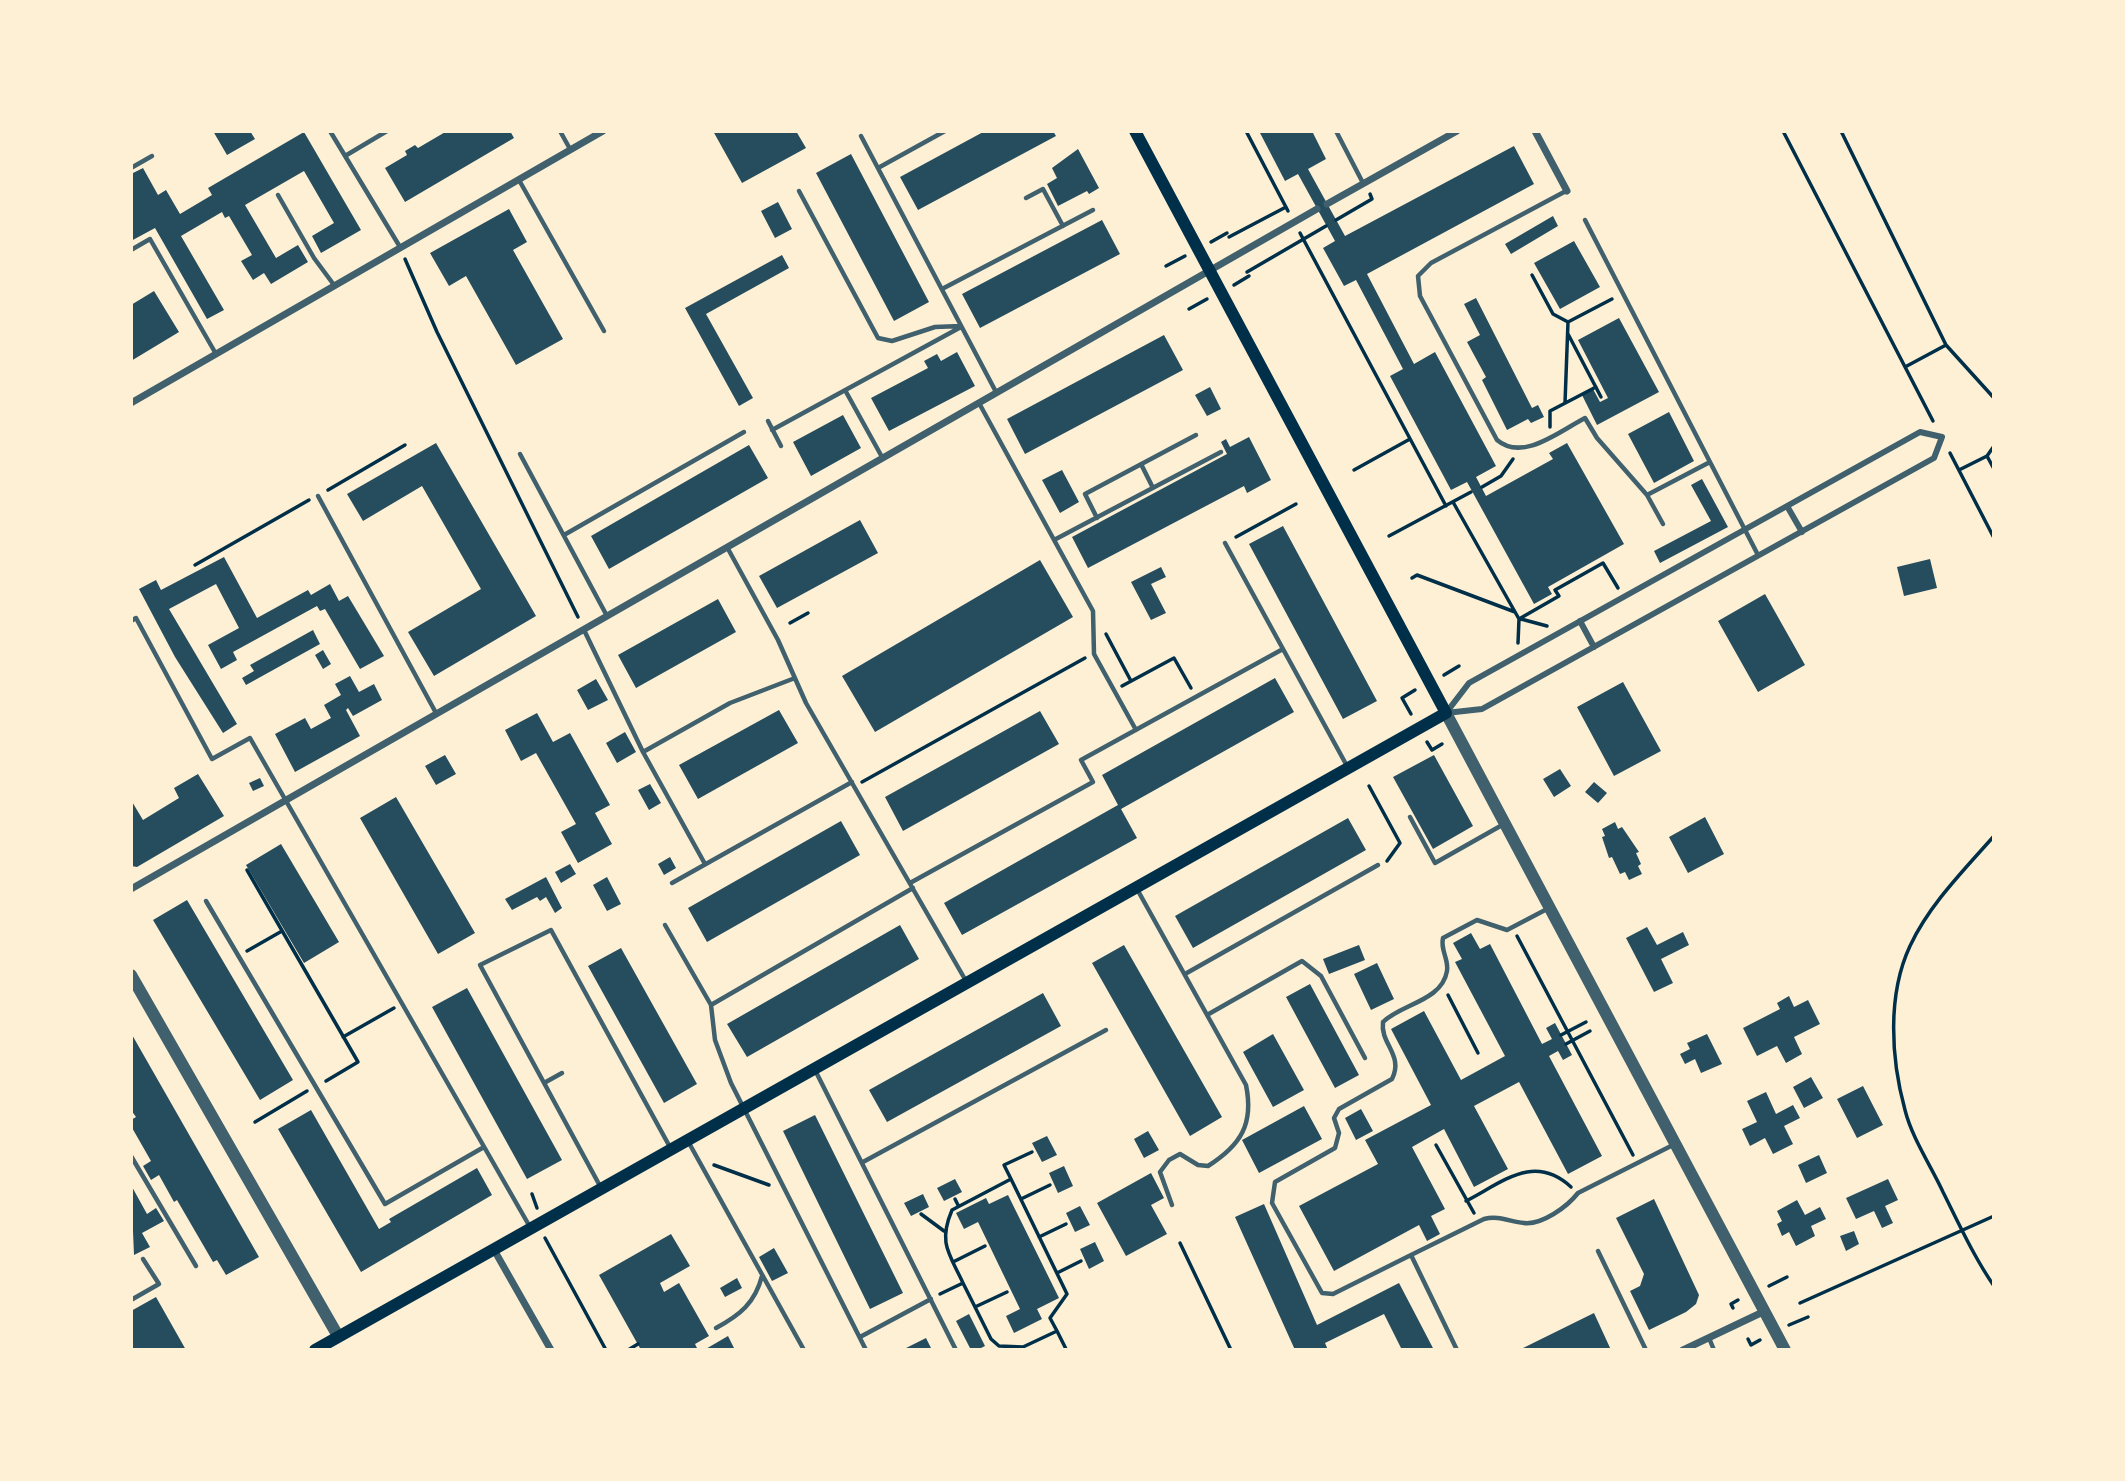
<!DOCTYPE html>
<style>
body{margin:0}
#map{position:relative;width:2125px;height:1481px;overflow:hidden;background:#fdf0d5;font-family:"PT Sans",sans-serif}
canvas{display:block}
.frame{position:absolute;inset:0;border:133px solid #fdf0d5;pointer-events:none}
</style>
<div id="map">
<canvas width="2125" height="1481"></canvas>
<div class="frame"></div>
</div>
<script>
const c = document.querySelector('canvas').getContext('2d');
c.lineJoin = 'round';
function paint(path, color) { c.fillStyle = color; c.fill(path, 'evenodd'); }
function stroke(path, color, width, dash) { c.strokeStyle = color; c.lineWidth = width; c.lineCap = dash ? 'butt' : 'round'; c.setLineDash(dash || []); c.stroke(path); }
paint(new Path2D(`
 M213 131H250L255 139 227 155Z
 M447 131H510L514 138 405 202 385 168 407 155 405 151 415 145 418 148Z
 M713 131H796L806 148 742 183Z
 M985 131H1053L1056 136 918 210 900 177Z
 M1259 131H1312L1326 159 1308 169 1345 236 1514 146 1534 184 1367 274 1414 364 1435 352 1496 466 1476 477 1486 496 1553 459 1549 453 1567 443 1624 544 1548 587 1552 594 1534 604 1467 482 1451 490 1390 376 1403 369 1356 280 1344 286 1323 248 1335 241 1298 174 1285 181Z
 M304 132 361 230 321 253 312 236 334 223 304 171 245 205 276 258 298 245 308 262 271 284 264 273 253 280 241 261 252 255 229 216 225 218 222 212 181 236 224 310 207 319 155 228 131 241V174L143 168 158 195 166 190 180 214 212 195 208 188Z
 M1078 149 1099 188 1089 194 1087 191 1058 206 1047 184 1057 178 1052 168Z
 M851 154 929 302 894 321 816 173Z
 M778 202 792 229 775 238 761 211Z
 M509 209 527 242 513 250 563 339 516 365 466 276 449 286 430 253Z
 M1553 216 1558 226 1511 254 1505 244Z
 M1102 220 1120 254 980 328 962 294Z
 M1574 241 1600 287 1560 309 1534 263Z
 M782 255 789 268 706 314 753 398 739 406 685 308Z
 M154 291 179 332 131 361V305Z
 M1476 298 1532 408 1538 405 1544 417 1531 423 1528 419 1507 430 1482 380 1486 377 1467 342 1480 335 1464 304Z
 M1619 318 1659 392 1597 425 1582 395 1593 389 1600 402 1608 398 1578 340Z
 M1164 335 1183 370 1025 454 1007 419Z
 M957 352 975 386 889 431 871 398 928 368 924 361 937 354 941 361Z
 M1210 387 1221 409 1207 416 1195 395Z
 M1669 412 1694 461 1654 483 1628 434Z
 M843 415 861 448 811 476 793 442Z
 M1249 437 1271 480 1247 493 1244 486 1088 568 1072 537 1227 454 1221 442 1226 439 1230 447Z
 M436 443 536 616 434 676 408 632 481 589 422 486 363 521 347 494Z
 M749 445 768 478 609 569 591 536Z
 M1062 470 1079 502 1060 513 1042 480Z
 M1702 479 1728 527 1660 563 1654 551 1711 521 1691 485Z
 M860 520 878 553 777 608 759 576Z
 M1283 526 1377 701 1343 719 1249 544Z
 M224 557 257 618 308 590 311 595 330 584 339 601 348 596 384 656 360 669 325 609 320 611 317 606 233 652 237 660 221 669 208 645 239 628 216 584 169 609 237 724 223 733 175 657 139 589 156 580 161 590Z
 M1930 559 1937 588 1904 596 1897 567Z
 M1040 560 1073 617 875 732 842 676Z
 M1161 567 1166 577 1151 584 1166 613 1151 620 1131 582Z
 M1765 594 1805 665 1758 692 1718 621Z
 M718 599 736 632 636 688 618 655Z
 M313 630 320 644 246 685 242 678 254 671 250 665Z
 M323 650 331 664 323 669 315 655Z
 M350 676 359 692 374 684 382 700 353 716 348 708 346 710 360 736 295 772 275 734 305 718 311 729 331 718 324 705 341 695 335 684Z
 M1275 678 1294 712 1121 809 1137 838 962 935 944 903 1118 805 1102 775Z
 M596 679 608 700 588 710 577 690Z
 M1623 682 1661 751 1614 776 1577 707Z
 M779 710 798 743 698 799 679 765Z
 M1040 711 1059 744 903 831 885 797Z
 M537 713 553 742 570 733 610 805 595 813 612 844 578 863 561 832 576 824 536 753 521 761 505 730Z
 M625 732 636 752 617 763 606 743Z
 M445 755 456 774 436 785 425 766Z
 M1434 755 1473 826 1433 849 1393 777Z
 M1560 769 1571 786 1554 797 1543 779Z
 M198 774 224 816 137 867 131 866V800L143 820 179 798 174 788Z
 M260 778 264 786 253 791 249 783Z
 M1594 782 1607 793 1598 803 1585 792Z
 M650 784 661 803 649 810 638 790Z
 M396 797 475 933 438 954 360 818Z
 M1705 817 1724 854 1688 873 1669 837Z
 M1348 818 1366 850 1193 948 1175 916Z
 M841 821 860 855 707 942 688 908Z
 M1615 822 1618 829 1622 827 1639 852 1636 853 1641 864 1638 866 1642 874 1629 880 1625 872 1620 874 1612 857 1609 858 1602 837 1605 836 1602 829Z
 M281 844 339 942 304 963 246 865Z
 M670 857 676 868 664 875 658 864Z
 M570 864 576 874 561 883 555 872Z
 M546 877 562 908 555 913 546 897 540 901 537 897 512 910 505 899Z
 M607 877 621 904 607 911 593 885Z
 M187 900 293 1080 260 1100 153 920Z
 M900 925 919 959 747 1057 727 1024Z
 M1647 927 1657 945 1683 932 1689 945 1661 959 1673 983 1654 992 1626 938Z
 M1471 933 1480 949 1490 944 1542 1044 1552 1039 1546 1028 1555 1023 1572 1055 1563 1060 1558 1051 1549 1056 1602 1156 1568 1174 1519 1082 1474 1106 1508 1169 1474 1187 1444 1129 1412 1147 1445 1209 1431 1216 1440 1234 1427 1241 1419 1225 1334 1271 1299 1206 1378 1164 1365 1140 1431 1105 1391 1029 1424 1011 1461 1080 1505 1056 1455 962 1462 959 1453 943Z
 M1124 945 1222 1117 1190 1136 1092 963Z
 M1359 945 1365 960 1329 974 1323 959Z
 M621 948 697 1084 664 1103 588 966Z
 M1377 963 1394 999 1371 1010 1354 974Z
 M1310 984 1359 1075 1335 1088 1286 997Z
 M467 988 562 1160 527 1179 432 1007Z
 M1043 993 1061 1026 887 1122 869 1090Z
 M1789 996 1794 1007 1808 1000 1820 1024 1794 1037 1802 1054 1786 1063 1777 1046 1757 1056 1743 1028 1780 1009 1777 1003Z
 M131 1033 259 1257 226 1275 217 1260 213 1262 177 1200 174 1202 159 1175 151 1180 143 1166 151 1161 131 1126V1120L136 1117 131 1110Z
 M1273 1034 1304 1090 1273 1107 1243 1052Z
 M1707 1034 1722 1064 1701 1073 1695 1059 1685 1064 1680 1054 1690 1049 1687 1043Z
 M1811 1077 1823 1098 1804 1108 1793 1087Z
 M1863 1086 1883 1125 1857 1138 1837 1099Z
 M1766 1092 1776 1114 1793 1105 1800 1118 1784 1126 1793 1144 1773 1154 1765 1138 1750 1146 1742 1129 1757 1122 1747 1101Z
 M1304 1106 1322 1139 1259 1173 1242 1140Z
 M1361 1109 1373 1131 1356 1140 1345 1118Z
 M311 1110 379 1229 391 1222 389 1219 477 1168 492 1195 361 1272 278 1129Z
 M815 1115 903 1293 870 1309 783 1131Z
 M1148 1131 1159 1150 1144 1158 1134 1139Z
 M1047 1136 1057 1155 1042 1162 1032 1143Z
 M1819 1155 1827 1173 1806 1183 1798 1165Z
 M1064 1166 1073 1186 1058 1193 1049 1173Z
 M1151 1173 1164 1198 1151 1205 1167 1234 1126 1256 1097 1203Z
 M955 1179 962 1192 944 1201 937 1188Z
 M1888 1179 1898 1200 1885 1206 1893 1223 1882 1228 1874 1211 1856 1219 1846 1198Z
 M131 1185 147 1214 156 1208 164 1221 142 1233 150 1247 134 1255Z
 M923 1194 929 1207 911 1216 904 1203Z
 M1008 1195 1059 1298 1037 1309 1042 1319 1014 1333 1006 1316 1020 1309 978 1222 964 1229 956 1213 986 1198 989 1204Z
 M1654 1199 1699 1295 1696 1304 1686 1312 1649 1330 1630 1291 1640 1286 1644 1274 1616 1218Z
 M1797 1200 1805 1215 1820 1207 1826 1219 1811 1226 1815 1236 1796 1246 1789 1232 1782 1236 1777 1224 1782 1221 1777 1211Z
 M1264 1204 1317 1325 1399 1283 1434 1350H1402L1384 1314 1325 1343 1328 1350H1295L1235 1217Z
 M1080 1206 1090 1225 1075 1232 1066 1213Z
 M1854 1231 1859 1244 1846 1251 1840 1236Z
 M671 1234 690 1266 660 1283 664 1292 679 1283 709 1336 695 1344 698 1350H641L599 1275Z
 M1095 1242 1104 1261 1089 1269 1080 1249Z
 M774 1248 788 1273 772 1281 759 1257Z
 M737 1278 742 1288 725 1297 720 1288Z
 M156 1297 186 1350H131V1311Z
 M1594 1313 1611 1350H1519Z
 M969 1314 985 1346 977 1350H971L956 1321Z
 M728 1336 735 1350H704Z
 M926 1338 932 1350H902Z`), '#264d5e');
stroke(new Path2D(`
 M1246 131 1288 211
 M1783 131 1933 421
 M1841 131 1946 345 1994 398
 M1336 220 1372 199 1370 194
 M1300 233 1446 506
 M1229 237 1286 207
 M1211 242 1227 233
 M405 259 437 332 578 617
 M1166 266 1185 256
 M1247 272 1326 226
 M1532 275 1553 314 1568 322
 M1234 285 1249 276
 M1189 309 1207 299
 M1568 334 1601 397
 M1905 367 1946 345
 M1565 403 1568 322 1612 299
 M1550 427V411L1596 387
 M1994 446 1987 456 1994 469
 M1950 453 1994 538
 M1354 470 1410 439
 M1959 470 1987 456
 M1482 487 1501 476 1513 459
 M328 490 405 445
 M1453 502 1519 619 1518 643
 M1389 536 1471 492
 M1236 537 1296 504
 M195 565 309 500
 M1412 578 1417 575 1515 612
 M1519 619 1559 596 1555 590 1603 563 1618 588
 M1521 619 1547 626
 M790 623 808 613
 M1106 634 1131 681
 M1444 675 1459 666
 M1122 686 1174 658 1191 688
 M1411 714 1402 698 1415 690
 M1427 742 1432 750 1442 744
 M862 782 1085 658
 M1369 786 1400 843 1387 861
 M1994 836C1964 870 1929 905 1910 946 1887 995 1891 1059 1905 1110 1912 1138 1931 1166 1943 1192 1959 1224 1974 1257 1994 1286
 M247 870 358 1062 326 1081
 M1517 936 1633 1155
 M247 951 282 931
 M1448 995 1478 1053
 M1561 1035 1586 1022
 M343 1037 394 1008
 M1566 1044 1590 1031
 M255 1122 307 1091
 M1436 1145 1474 1213
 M714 1165 769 1185
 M1011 1179 1004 1165 1032 1152
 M532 1194 537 1208
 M955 1199 958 1205
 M1021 1199 1050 1185
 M1466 1201C1503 1182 1534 1153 1571 1187
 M921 1214 944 1231
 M1039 1237 1066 1224
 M545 1238 606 1350
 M1180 1243 1231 1350
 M953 1262 985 1246
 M1057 1273 1081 1261
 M1769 1286 1787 1277
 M940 1294 963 1283 991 1339 999 1346 1023 1347 1057 1331 1050 1318 1067 1294 1011 1179 952 1210C938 1243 949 1253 963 1283
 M1800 1303 1994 1216
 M975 1307 1007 1292
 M1733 1308 1731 1304 1738 1300
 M1789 1325 1808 1317
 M1057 1331 1066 1349
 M1748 1339 1751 1345 1760 1340
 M628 1350 638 1344`), '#003049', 3.5);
stroke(new Path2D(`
 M330 131 400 247
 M560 131 570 149
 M1336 131 1363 183
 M861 136 996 392
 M345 156 387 131
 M131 168 152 156
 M878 168 945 131
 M519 180 604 331
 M799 191 878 338 892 341 935 327 961 326
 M1566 191 1431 263 1418 276 1420 296 1497 440C1523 462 1560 431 1585 418L1597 438 1647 495 1663 524
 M278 195 314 258 334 285
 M1026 198 1043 189 1063 226
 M1585 220 1758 555
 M131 250 150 239 216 354
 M942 289 1093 210
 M845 390 882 457
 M979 403 1093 611 1094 654 1136 730
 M768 421 781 446
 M772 430 961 327
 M520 454 607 616
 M1141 464 1153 488
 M1647 495 1710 462
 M318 496 436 713
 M1097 518 1085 494 1196 435
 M564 535 744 432
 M1054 540 1221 452
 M1225 543 1347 766
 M727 547 778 640 806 703 966 981
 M131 621 136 618 212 759 250 738 530 1227
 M584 630 643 752 705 864
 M643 752 730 703 795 678
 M1410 817 1435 863 1504 824
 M672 883 852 782
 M910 883 1093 782 1081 760 1283 649
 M1137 889 1246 1085C1254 1124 1241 1145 1208 1166L1198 1165 1180 1154 1169 1160 1160 1172 1172 1205
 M206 901 385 1204 484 1147
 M665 925 711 1005 715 1040 731 1083 866 1350
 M1185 974 1378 865
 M711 1005 913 888
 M1207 1015 1302 961 1321 976 1365 1058
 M815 1070 956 1350
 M544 1083 562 1073
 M689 1143 804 1350
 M131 1156 196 1266
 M863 1162 1106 1030
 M600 1186 480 965 551 930 671 1149
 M1598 1251 1646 1350
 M1411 1255 1333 1294 1322 1293 1272 1203 1275 1182 1335 1148 1339 1133 1334 1118 1339 1109 1392 1079C1404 1055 1380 1044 1383 1022 1401 1004 1442 1001 1447 971 1449 959 1440 950 1443 938L1477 920 1507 930 1549 908
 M131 1300 159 1284 143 1259
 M716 1328C740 1315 755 1303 762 1276
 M860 1337 931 1299
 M1709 1338 1714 1350
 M1457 1350 1411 1255 1484 1219C1499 1215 1510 1222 1524 1223 1542 1225 1567 1207 1578 1193L1673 1145`), '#3f606c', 4.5);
stroke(new Path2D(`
 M1920 432 1942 437 1934 458 1482 709 1446 713 1469 683Z
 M1787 506 1802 532
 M1580 621 1594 647`), '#3f606c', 6);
stroke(new Path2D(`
 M1535 131 1567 191
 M1327 204 1457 131
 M131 403 603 131
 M131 889 1317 209
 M493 1248 551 1350
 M1683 1350 1765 1311`), '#3f606c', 7);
stroke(new Path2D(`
 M1446 713 1785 1350
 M131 975 338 1336`), '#3f606c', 12);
stroke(new Path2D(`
 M315 1350 1446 713 1135 131`), '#003049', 12);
</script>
